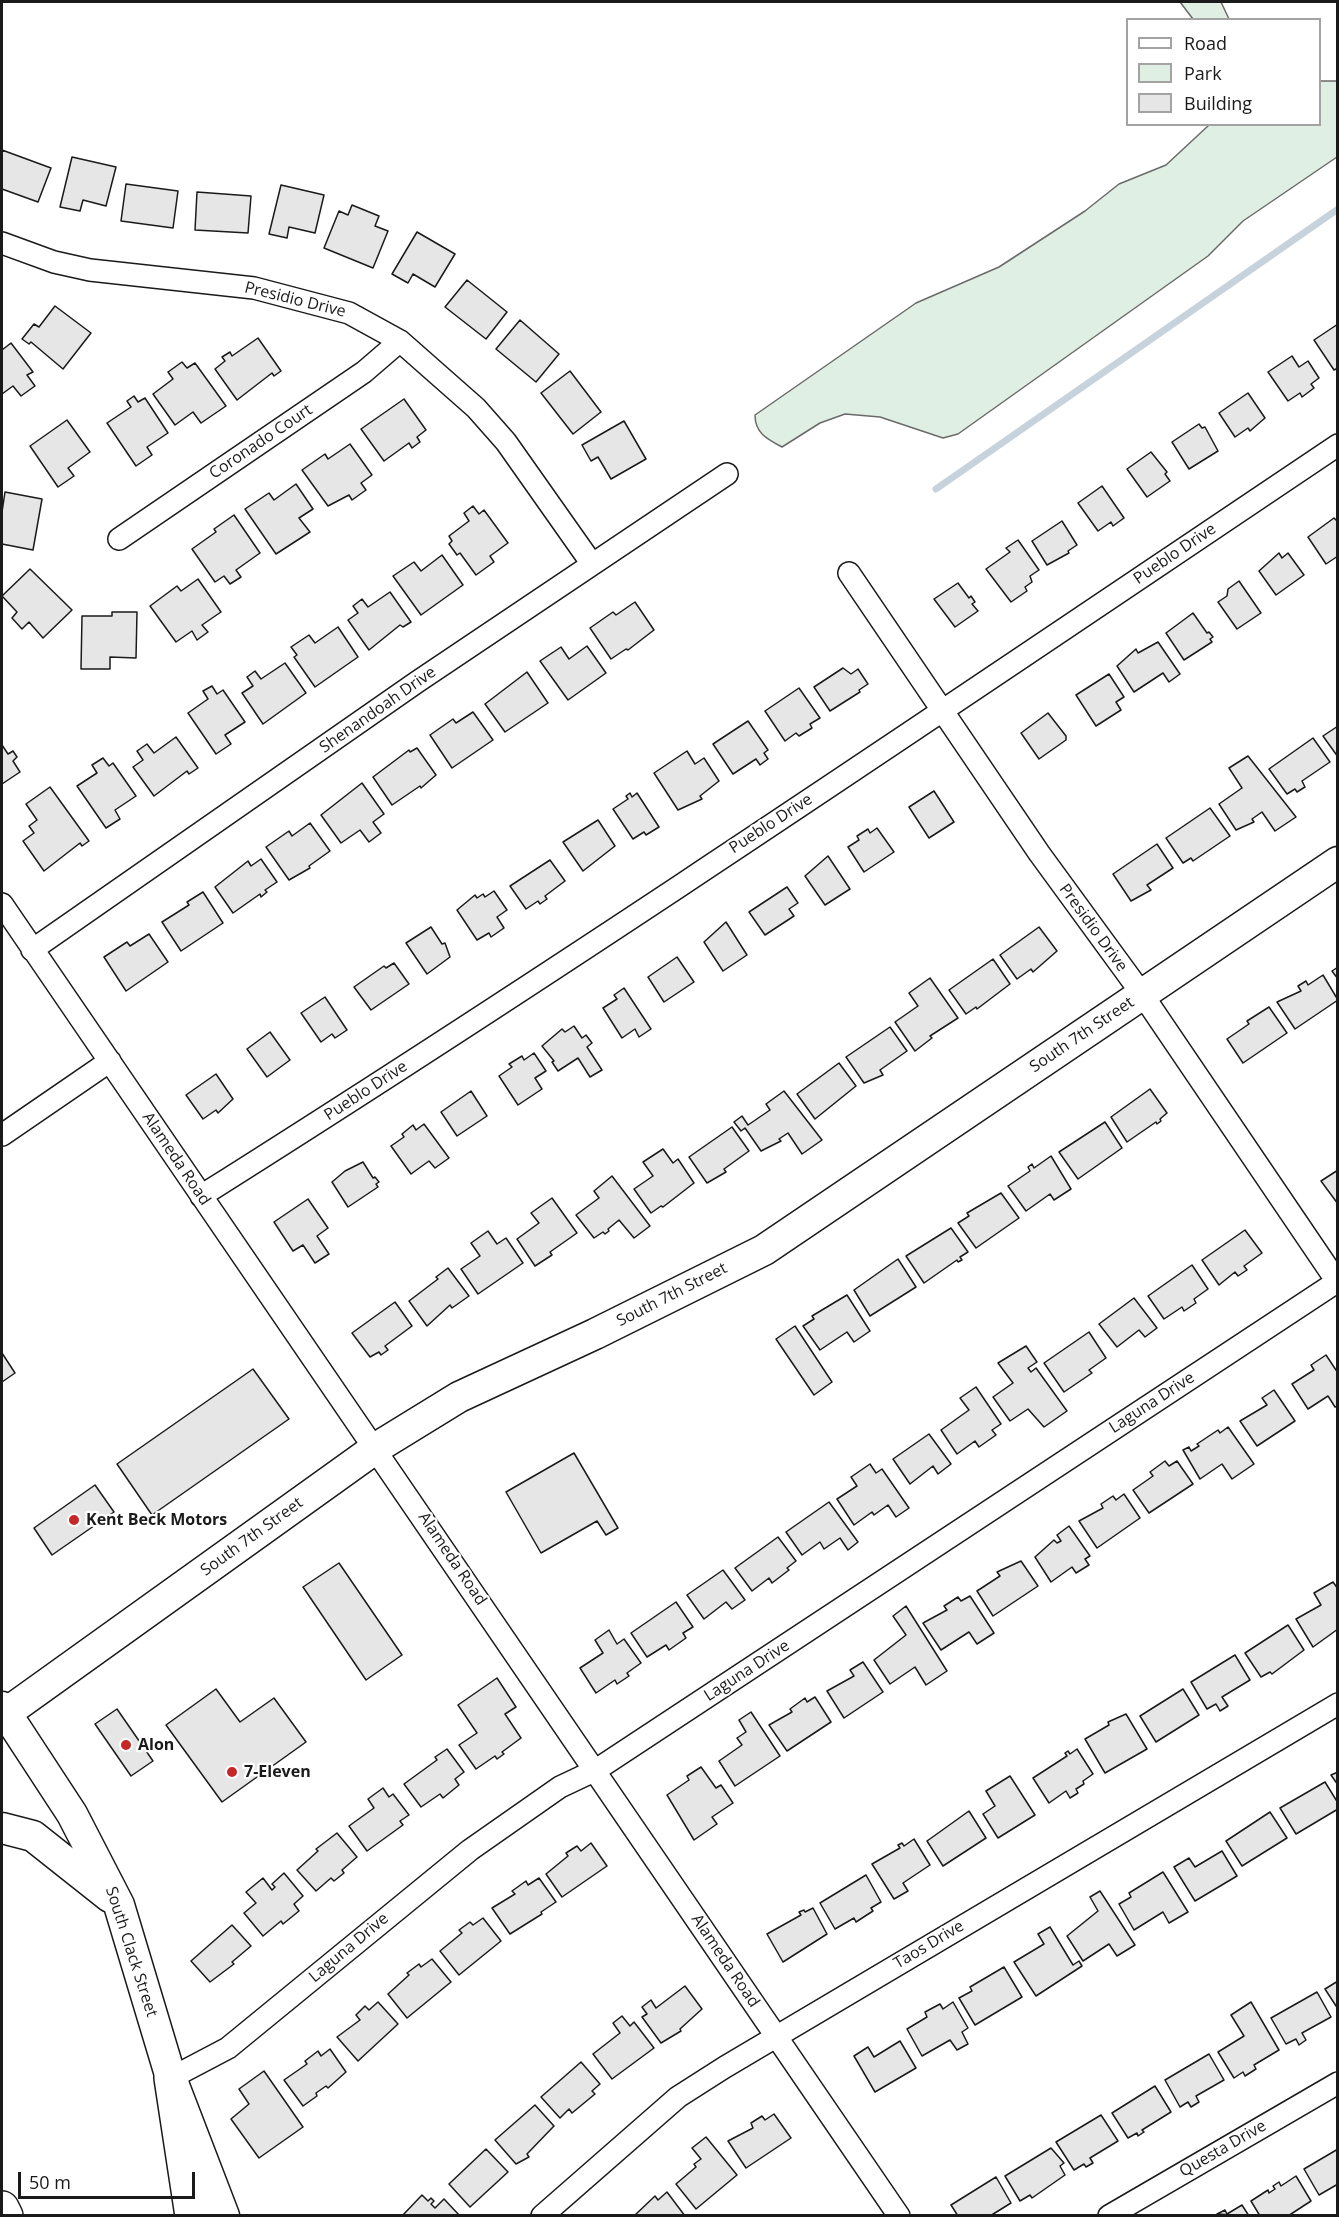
<!DOCTYPE html>
<style>
body{margin:0}
#map{position:relative;width:1339px;height:2217px;overflow:hidden;background:#fff;font-family:"Open Sans",sans-serif}
canvas{display:block}
.frame{position:absolute;inset:0;border:3px solid #1a1a1a;pointer-events:none}
.legend{position:absolute;left:1126px;top:18px;width:195px;height:108px;box-sizing:border-box;background:#fff;border:2px solid #a3a3a3;margin:0;padding:8px 10px;list-style:none;font-size:18px;color:#1a1a1a}
.legend li{display:flex;align-items:center;gap:12px;height:30px}
.legend b{width:30px;border:2px solid #a3a3a3}
.scale{position:absolute;left:18px;top:2172px;width:177px;height:27px;box-sizing:border-box;border:3px solid #1a1a1a;border-top:0;padding-left:8px;font-size:18px;line-height:21px;white-space:nowrap;color:#1a1a1a;-webkit-text-stroke:4px #fff;paint-order:stroke}
</style>
<div id="map">
<canvas width="1339" height="2217"></canvas>
<div class="frame"></div>
<ul class="legend">
<li><b style="height:8px;background:#fff"></b>Road</li>
<li><b style="height:16px;background:#e0efe3"></b>Park</li>
<li><b style="height:16px;background:#e6e6e6"></b>Building</li>
</ul>
<div class="scale">50 m</div>
</div>
<script>
const c = document.querySelector('canvas').getContext('2d');
c.lineJoin = 'round';
function paint(path, color) { c.fillStyle = color; c.fill(path, 'evenodd'); }
function stroke(path, color, width, dash) { c.strokeStyle = color; c.lineWidth = width; c.lineCap = dash ? 'butt' : 'round'; c.setLineDash(dash || []); c.stroke(path); }
function label(font, color, halo, rows, align = 'center') {
  c.font = font + ' "Open Sans",sans-serif'; c.lineWidth = 4.5; c.setLineDash([]); c.textBaseline = 'middle'; c.strokeStyle = halo; c.fillStyle = color; for (const [text, x, y, turn = 0] of rows) {
    c.save(); c.translate(x, y); c.rotate((+turn || 0) * Math.PI / 180); c.textAlign = isNaN(turn) ? turn : align; if (halo) c.strokeText(text, 0, 0); c.fillText(text, 0, 0); c.restore();
  }
}
const green = new Path2D(`
 M1180 2H1221L1229 19H1193Z
 M1320 81H1337V157L1243 221 1208 256 958 434 943 438 880 417 845 414 820 423 782 447C767 439 755 433 755 415L916 303 999 267 1085 211 1119 184 1166 165 1209 125 1320 124Z`);
paint(green, '#e0efe3');
stroke(green, '#6a6a6a', 1.5);
stroke(new Path2D(`
 M936 489 1338 209`), '#c6d2dc', 7);
const building = new Path2D(`
 M2 150 51 168 38 202 2 189Z
 M72 157 116 167 106 206 83 200 80 211 60 207Z
 M126 184 178 191 173 228 121 221Z
 M281 185 324 195 315 233 289 227 287 238 269 234Z
 M197 192 251 196 248 233 195 230Z
 M352 205 379 216 375 226 388 231 373 268 324 248 339 211 348 215Z
 M417 232 455 254 435 287 413 274 408 283 392 274Z
 M467 280 507 312 486 339 445 307Z
 M55 306 91 333 63 369 31 342 29 344 22 339 34 324 39 327Z
 M520 320 559 354 536 382 496 349Z
 M1338 324V368L1334 370 1314 340Z
 M258 338 281 371 274 376 272 373 237 400 215 369 225 361 222 357 230 352 232 356Z
 M11 343 33 372 27 375 35 386 21 396 13 386 2 394V350Z
 M1292 356 1299 367 1308 361 1319 378 1311 384 1314 388 1302 397 1300 393 1288 401 1268 372Z
 M182 362 187 368 195 363 226 406 201 423 193 412 175 425 153 394 173 379 168 372Z
 M570 371 601 412 573 434 541 393Z
 M1248 393 1265 418 1250 431 1248 428 1235 437 1219 413Z
 M134 396 138 402 145 398 168 433 147 447 152 455 136 466 107 423 131 407 127 401Z
 M404 399 426 430 417 437 420 442 412 448 409 443 384 461 361 429Z
 M67 420 90 452 68 468 74 476 58 487 30 446Z
 M624 421 646 459 611 479 598 457 591 461 582 445Z
 M1199 424 1202 428 1205 427 1218 451 1189 469 1172 442Z
 M350 444 372 475 361 483 366 490 352 500 349 495 328 506 302 470 325 454 328 459Z
 M1151 452 1167 472 1165 474 1170 481 1147 497 1127 469Z
 M296 484 313 509 299 518 310 532 276 554 245 509 269 493 274 500Z
 M1102 486 1124 518 1113 526 1111 522 1098 531 1078 503Z
 M5 492 42 499 33 550 2 544V512Z
 M473 506 479 514 484 510 508 543 490 556 494 562 476 575 460 553 457 555 449 544 452 541 449 536 469 521 464 513Z
 M234 515 260 553 236 570 241 577 230 584 224 576 215 582 192 549 216 532 214 529Z
 M1334 518 1338 522V556L1326 564 1308 537Z
 M1062 521 1077 545 1068 551 1069 553 1047 565 1032 541Z
 M1018 540 1039 570 1030 576 1032 582 1025 587 1027 591 1011 602 986 569 1010 552 1006 548Z
 M1279 553 1282 558 1288 553 1304 575 1276 595 1259 571Z
 M442 555 463 585 421 615 393 576 414 562 421 571Z
 M30 569 72 610 43 638 29 622 22 629 12 618 17 612 2 596Z
 M198 579 221 612 202 625 208 632 197 640 192 631 176 642 150 606 177 586 181 591Z
 M1239 581 1261 613 1237 629 1218 602 1227 596 1228 589Z
 M958 583 969 598 971 596 975 602 972 604 978 611 955 627 934 599Z
 M390 592 411 622 403 627 400 625 369 650 348 620 358 613 353 606 362 599 368 607Z
 M635 602 654 630 628 650 626 649 611 659 590 628 613 612 616 615Z
 M112 612H137L136 658 110 657V669H81L82 616H112Z
 M1193 613 1207 633 1209 632 1213 637 1210 639 1212 642 1184 660 1166 633Z
 M338 627 358 657 315 687 294 657 297 655 291 647 309 635 315 643Z
 M1158 642 1180 674 1169 682 1163 673 1134 692 1117 666 1136 649 1138 653Z
 M587 646 606 673 568 700 540 661 561 647 569 659Z
 M285 663 306 693 263 724 242 693 253 686 247 677 255 671 261 679Z
 M843 668 851 674 858 669 868 684 859 690 860 692 830 711 814 687Z
 M527 672 548 703 505 732 485 704Z
 M1109 674 1124 697 1116 702 1121 710 1096 726 1076 695Z
 M212 686 217 694 223 690 245 722 225 735 231 744 216 754 188 713 208 699 203 691Z
 M799 688 820 718 810 724 812 728 799 736 796 733 785 741 765 711Z
 M473 712 493 740 452 768 430 735 453 719 456 723Z
 M1048 713 1066 736V740L1039 759 1021 733Z
 M748 721 768 750 764 753 768 759 760 765 756 759 733 774 713 744Z
 M1338 726V757L1323 736Z
 M176 737 198 768 189 774 187 771 154 796 133 767 143 760 137 751 147 744 154 753Z
 M1313 738 1330 762 1302 781 1305 787 1297 792 1295 789 1287 794 1269 769Z
 M2 745 8 754 13 751 17 757 13 761 20 772 2 784Z
 M417 748 436 775 421 788 420 786 392 805 373 777 409 750 410 752Z
 M687 751 695 764 704 758 719 781 700 796 702 799 678 810 654 773Z
 M1248 756 1296 817 1275 831 1262 812 1252 819 1254 822 1236 830 1219 804 1242 788 1229 768Z
 M103 758 109 766 113 763 136 796 115 810 120 819 106 828 77 786 97 773 92 765Z
 M362 783 384 814 373 822 381 833 369 842 360 830 341 843 321 815Z
 M50 787 89 841 82 846 80 843 44 871 23 841 34 833 29 826 37 820 26 804Z
 M934 791 954 822 929 838 909 807Z
 M630 793 632 797 637 793 659 827 646 835 644 832 633 839 613 809 628 799 626 796Z
 M1210 808 1230 836 1193 861 1191 858 1183 863 1166 838Z
 M598 820 615 846 583 871 563 842Z
 M310 823 330 851 309 866 310 868 289 880 266 847 289 831 292 836Z
 M877 828 894 852 864 872 848 847 859 840 857 836 868 829 870 833Z
 M1157 844 1173 868 1147 885 1151 890 1131 901 1113 874Z
 M828 856 850 889 825 905 805 876Z
 M261 859 277 882 265 890 267 892 261 897 260 894 233 913 215 887 248 861 251 866Z
 M550 860 565 881 545 896 547 899 540 904 538 901 526 909 510 886Z
 M787 887 798 903 789 909 794 916 765 935 749 912Z
 M494 891 507 910 497 917 504 928 491 937 489 933 477 940 457 910 475 895 477 898 483 894 485 897Z
 M203 892 223 923 181 951 162 922 189 905 187 902Z
 M726 922 747 955 723 971 704 942Z
 M431 927 442 944 445 943 450 957 427 974 406 943Z
 M1039 927 1057 951 1033 972 1031 969 1017 979 1000 955Z
 M149 934 168 962 126 991 104 957 127 942 130 946Z
 M677 957 694 982 664 1002 648 977Z
 M993 959 1010 984 977 1009 976 1007 966 1014 949 990Z
 M394 963 409 984 371 1010 354 987 384 966 386 968Z
 M1338 967V979L1332 971Z
 M1323 975 1338 1000 1295 1029 1277 1002 1301 991 1298 986 1306 981 1308 985Z
 M930 978 958 1018 930 1036 932 1038 915 1051 895 1022 918 1006 909 993Z
 M624 988 651 1029 639 1037 635 1029 622 1038 603 1008 617 999 614 995Z
 M325 997 347 1030 335 1038 332 1034 321 1042 301 1013Z
 M1269 1007 1287 1033 1243 1063 1227 1039 1249 1024 1247 1021Z
 M574 1026 582 1038 586 1035 592 1043 587 1047 602 1070 590 1077 578 1058 558 1071 552 1062 554 1061 542 1046 562 1029 565 1032Z
 M890 1027 907 1051 880 1070 883 1075 864 1083 846 1057Z
 M270 1032 290 1060 267 1077 247 1049Z
 M534 1053 546 1071 535 1078 542 1089 518 1105 499 1076 512 1067 509 1064 522 1056 524 1060Z
 M839 1063 856 1086 815 1119 797 1094Z
 M216 1074 233 1099 218 1113 216 1110 203 1119 186 1095Z
 M1150 1089 1167 1113 1160 1119 1161 1121 1157 1124 1156 1122 1127 1142 1111 1117Z
 M471 1091 487 1116 457 1136 441 1112Z
 M784 1091 822 1140 802 1154 788 1133 779 1139 781 1141 761 1151 745 1128 741 1131 734 1122 742 1116 748 1125 770 1110 766 1104Z
 M1105 1122 1122 1148 1078 1179 1059 1152Z
 M424 1124 449 1158 435 1168 429 1161 411 1174 391 1146 404 1137 402 1134 413 1125 416 1130Z
 M732 1127 749 1151 724 1169 726 1172 707 1183 689 1157Z
 M663 1149 673 1163 678 1159 694 1183 663 1207 661 1206 651 1213 634 1189 653 1176 643 1162Z
 M1051 1156 1071 1189 1054 1200 1050 1194 1026 1211 1008 1186 1030 1171 1028 1167 1032 1164 1034 1168Z
 M363 1162 373 1178 375 1177 379 1182 376 1184 378 1187 348 1207 332 1182 345 1171Z
 M1338 1170V1204L1321 1181Z
 M612 1176 650 1226 634 1238 619 1220 608 1229 609 1231 605 1234 603 1232 594 1238 576 1215 599 1198 594 1191Z
 M1001 1193 1019 1218 976 1248 958 1223 969 1216 967 1213Z
 M552 1198 577 1233 550 1252 552 1255 535 1266 517 1239 539 1223 531 1213Z
 M308 1199 328 1228 317 1236 329 1254 315 1263 303 1245 293 1251 274 1222Z
 M951 1228 968 1252 960 1257 962 1260 958 1262 957 1260 924 1283 906 1256Z
 M1245 1230 1262 1253 1244 1266 1247 1270 1238 1276 1235 1272 1219 1285 1202 1260Z
 M488 1231 497 1244 506 1238 523 1263 478 1294 461 1269 480 1256 471 1243Z
 M898 1259 916 1287 870 1316 854 1290Z
 M1192 1265 1208 1289 1194 1299 1196 1303 1184 1311 1182 1307 1164 1319 1148 1296Z
 M448 1268 469 1296 452 1308 450 1305 427 1326 409 1301 438 1279 436 1277Z
 M847 1295 870 1331 854 1342 847 1332 820 1350 803 1326 814 1319 812 1316Z
 M1134 1298 1157 1328 1145 1337 1139 1330 1117 1347 1099 1324Z
 M395 1302 412 1326 385 1346 388 1350 381 1355 379 1352 370 1357 352 1333Z
 M795 1326 832 1382 814 1395 776 1339Z
 M1089 1332 1106 1358 1089 1370 1092 1373 1064 1392 1044 1363Z
 M1026 1346 1037 1362 1028 1368 1031 1372 1036 1368 1067 1411 1044 1427 1028 1409 1010 1421 993 1397 1013 1383 998 1363Z
 M2 1353 15 1373 2 1382Z
 M1326 1355 1338 1373V1406L1335 1407 1328 1396 1308 1409 1292 1384 1314 1370 1311 1365Z
 M253 1369 289 1419 152 1515 117 1464Z
 M976 1387 1001 1424 992 1430 996 1435 979 1447 975 1441 957 1454 941 1430 969 1410 960 1398Z
 M1274 1390 1295 1421 1257 1446 1240 1421 1267 1405 1262 1398Z
 M1228 1427 1254 1464 1232 1479 1222 1464 1200 1479 1183 1450 1189 1447 1191 1451 1199 1446 1197 1444 1218 1430 1220 1433Z
 M929 1434 951 1464 938 1474 933 1466 910 1484 893 1459Z
 M574 1453 618 1528 606 1535 597 1521 541 1553 506 1492Z
 M1165 1461 1169 1466 1177 1461 1193 1484 1149 1513 1133 1490 1153 1476 1150 1472Z
 M870 1464 876 1473 882 1469 909 1508 896 1517 888 1505 874 1515 872 1512 854 1525 837 1499 857 1486 851 1477Z
 M95 1485 114 1512 52 1555 34 1528Z
 M1124 1494 1140 1518 1097 1548 1079 1521 1103 1508 1101 1504 1113 1496 1116 1500Z
 M829 1502 858 1542 848 1550 840 1538 824 1549 820 1542 802 1555 786 1532Z
 M1069 1526 1090 1556 1085 1559 1089 1565 1076 1573 1072 1567 1051 1582 1035 1557 1054 1540 1057 1543 1061 1541 1057 1535Z
 M778 1537 796 1561 787 1568 789 1570 772 1583 769 1578 752 1591 735 1568Z
 M1021 1561 1038 1586 993 1616 977 1591 1000 1576 997 1572Z
 M339 1563 402 1655 366 1680 303 1587Z
 M723 1570 745 1600 732 1609 726 1602 704 1619 687 1595Z
 M1333 1582 1338 1589V1629L1313 1647 1296 1619 1321 1605 1314 1593Z
 M970 1596 994 1633 977 1644 969 1632 941 1650 923 1623 947 1610 944 1606 958 1597 961 1601Z
 M676 1602 693 1627 683 1633 686 1638 669 1650 666 1645 647 1657 631 1633Z
 M906 1606 947 1671 926 1685 915 1667 890 1684 874 1660 906 1635 893 1616Z
 M1288 1625 1304 1650 1272 1674 1270 1672 1261 1677 1245 1653Z
 M609 1630 617 1644 624 1639 641 1663 627 1673 629 1676 617 1684 615 1680 596 1693 580 1668 603 1653 595 1640Z
 M1235 1655 1250 1680 1222 1697 1228 1706 1220 1711 1216 1704 1207 1709 1191 1682Z
 M863 1662 883 1692 844 1718 827 1691 854 1676 850 1670Z
 M497 1678 516 1707 505 1714 521 1738 502 1752 504 1754 497 1759 495 1756 476 1769 459 1745 477 1733 458 1705Z
 M216 1689 240 1722 274 1698 306 1742 222 1802 166 1725Z
 M1183 1689 1199 1715 1156 1742 1140 1716Z
 M815 1697 831 1722 787 1751 769 1725 792 1712 790 1709 805 1698 807 1702Z
 M117 1709 153 1761 131 1776 95 1724Z
 M751 1712 780 1756 735 1786 719 1761 742 1745 737 1738 746 1732 739 1720Z
 M1126 1714 1147 1749 1105 1773 1085 1739 1109 1725 1108 1722Z
 M447 1749 464 1772 455 1779 459 1785 443 1798 440 1794 421 1807 404 1784 437 1760 435 1757Z
 M1077 1749 1093 1774 1083 1781 1084 1784 1076 1789 1078 1793 1070 1798 1066 1791 1049 1803 1033 1778 1067 1756 1065 1753 1068 1751 1070 1754Z
 M701 1767 716 1788 721 1785 733 1803 712 1817 717 1824 694 1840 667 1795 689 1780 687 1776Z
 M1338 1772V1785L1331 1775Z
 M1010 1776 1035 1815 998 1838 983 1814 995 1806 986 1791Z
 M1325 1782 1338 1803V1809L1296 1834 1280 1808Z
 M383 1788 389 1797 393 1794 409 1815 400 1821 403 1825 367 1851 349 1826 374 1808 368 1799Z
 M969 1811 986 1838 943 1866 927 1841Z
 M1270 1812 1287 1838 1242 1866 1226 1841Z
 M337 1833 357 1857 342 1870 344 1873 334 1881 331 1878 316 1891 297 1870 318 1851 316 1849Z
 M914 1839 930 1865 903 1883 908 1891 894 1899 872 1864 900 1848 898 1845 902 1843 904 1846Z
 M591 1843 607 1866 562 1897 546 1874 568 1856 566 1853 577 1846 581 1851Z
 M1222 1851 1237 1876 1195 1901 1174 1867 1189 1858 1195 1867Z
 M1163 1872 1188 1912 1169 1923 1163 1912 1134 1930 1119 1904 1131 1897 1129 1893Z
 M284 1873 303 1896 294 1904 299 1911 283 1924 281 1921 263 1936 244 1913 256 1903 246 1892 263 1878 272 1890 275 1887 272 1884Z
 M866 1875 881 1902 871 1908 873 1911 856 1922 854 1918 835 1929 820 1903Z
 M539 1878 556 1902 541 1912 542 1914 510 1934 492 1908 515 1894 512 1891 526 1881 528 1885Z
 M1100 1891 1135 1945 1117 1956 1109 1944 1083 1961 1067 1936 1098 1911 1090 1897Z
 M813 1908 827 1934 783 1962 767 1934 801 1915 799 1912 804 1910 805 1912Z
 M483 1918 501 1941 459 1975 440 1951 462 1933 459 1930 470 1922 473 1925Z
 M232 1925 251 1946 232 1962 234 1964 210 1982 191 1961Z
 M1050 1927 1073 1965 1079 1961 1082 1966 1036 1996 1014 1962 1044 1944 1038 1934Z
 M432 1959 451 1982 407 2018 388 1994 409 1975 407 1973 419 1964 421 1967Z
 M1004 1967 1022 1997 975 2025 959 1998 972 1991 970 1987Z
 M1338 1981V2009L1325 1989Z
 M685 1986 702 2009 680 2029 681 2031 661 2043 642 2017 647 2014 642 2007 651 2000 656 2008Z
 M1317 1992 1331 2017 1302 2033 1306 2040 1299 2045 1296 2039 1286 2044 1271 2018Z
 M378 2002 398 2024 358 2061 337 2037 360 2020 356 2015 365 2006 369 2010Z
 M953 2002 968 2028 962 2032 968 2044 957 2050 950 2040 922 2056 907 2029 927 2017 925 2012 940 2004 943 2009Z
 M1251 2002 1279 2050 1254 2065 1256 2069 1245 2076 1243 2072 1234 2078 1218 2052 1244 2036 1231 2015Z
 M622 2016 630 2026 634 2022 654 2048 612 2079 593 2054 620 2033 613 2023Z
 M900 2041 916 2068 875 2092 854 2056 868 2047 874 2057Z
 M330 2049 346 2072 328 2088 326 2086 316 2093 317 2096 303 2106 284 2080 307 2064 305 2061 318 2051 321 2056Z
 M1209 2054 1224 2080 1196 2096 1199 2102 1191 2107 1188 2102 1180 2107 1165 2080Z
 M581 2062 600 2084 592 2091 595 2094 572 2113 569 2109 560 2118 541 2097Z
 M264 2071 303 2127 259 2158 231 2119 249 2104 239 2089Z
 M1155 2086 1171 2112 1142 2130 1144 2132 1138 2136 1137 2133 1128 2138 1112 2113Z
 M535 2105 554 2126 527 2154 529 2157 516 2164 495 2140Z
 M774 2114 791 2138 746 2168 728 2141 753 2128 751 2123 762 2116 765 2120Z
 M1101 2115 1118 2141 1090 2158 1093 2163 1086 2167 1084 2164 1074 2170 1056 2142Z
 M706 2137 737 2175 696 2209 676 2184 696 2167 694 2164 701 2159 692 2148Z
 M1051 2148 1064 2163 1060 2166 1065 2175 1032 2198 1030 2195 1020 2201 1005 2176Z
 M486 2149 508 2172 470 2207 449 2184Z
 M1338 2149V2184L1319 2195 1304 2169Z
 M1296 2176 1311 2201 1288 2216H1260L1251 2201 1268 2190 1269 2193 1275 2189 1273 2186 1279 2182 1281 2186Z
 M996 2177 1011 2203 990 2216H958L951 2205Z
 M667 2192 685 2216H634L655 2196 658 2200Z
 M422 2195 428 2201 431 2198 434 2201 431 2204 435 2208 444 2199 460 2216H402Z
 M1242 2205 1249 2216 1217 2214 1225 2210 1227 2214Z`);
paint(building, '#e6e6e6');
stroke(building, '#1a1a1a', 1.5);
const street = new Path2D(`
 M2 243 54 262 90 270 254 288 349 313 400 341 476 408 506 442 592 564
 M119 539 364 372 400 341
 M849 573 1039 853 1142 994 1338 1283
 M2 904 899 2216
 M32 950 417 682 727 474
 M2 1135 110 1061
 M201 1196C585 954 961 698 1338 445
 M171 2078 228 2048 470 1850 560 1787 596 1770 1338 1281
 M542 2216 678 2097 725 2067 1338 1704
 M1109 2216 1338 2083`);
const secondary = new Path2D(`
 M2 1707 72 1814 119 1905 171 2078 224 2216
 M2 1716 376 1448 459 1397 595 1334 764 1250 1338 862
 M2 1828 33 1836 110 1897`);
const highway = new Path2D(`
 M171 2078 192 2216
 M2 2208 6 2216`);
stroke(street, '#1a1a1a', 24);
stroke(secondary, '#1a1a1a', 33);
stroke(highway, '#1a1a1a', 36);
stroke(street, '#fff', 21);
stroke(secondary, '#fff', 30);
stroke(highway, '#fff', 33);
for (const [x, y, r, color] of [
 [74,1520,6,"#c62828"],
 [126,1745,6,"#c62828"],
 [232,1772,6,"#c62828"]
]) { const dot = new Path2D(); dot.arc(x, y, r, 0, 2 * Math.PI); c.fillStyle = color; c.fill(dot); stroke(dot, '#fff', 2); }
label('16px', '#1a1a1a', '#fff', [
 ["Presidio Drive",295,300,14],
 ["Coronado Court",261,442,-34],
 ["Pueblo Drive",1175,554,-34],
 ["Shenandoah Drive",378,710,-35],
 ["Pueblo Drive",771,824,-33],
 ["Presidio Drive",1093,928,54],
 ["South 7th Street",1082,1035,-34],
 ["Pueblo Drive",366,1091,-33],
 ["Alameda Road",176,1159,56],
 ["South 7th Street",672,1295,-27],
 ["Laguna Drive",1152,1403,-33],
 ["South 7th Street",252,1537,-36],
 ["Alameda Road",452,1559,56],
 ["Laguna Drive",747,1671,-33],
 ["Taos Drive",929,1945,-31],
 ["Laguna Drive",349,1948,-40],
 ["South Clack Street",131,1952,72],
 ["Alameda Road",725,1961,56],
 ["Questa Drive",1223,2149,-30]
]);
label('bold 16px', '#1a1a1a', '#fff', [
 ["Kent Beck Motors",86,1520],
 ["Alon",138,1745],
 ["7-Eleven",244,1772]
], 'left');
</script>
